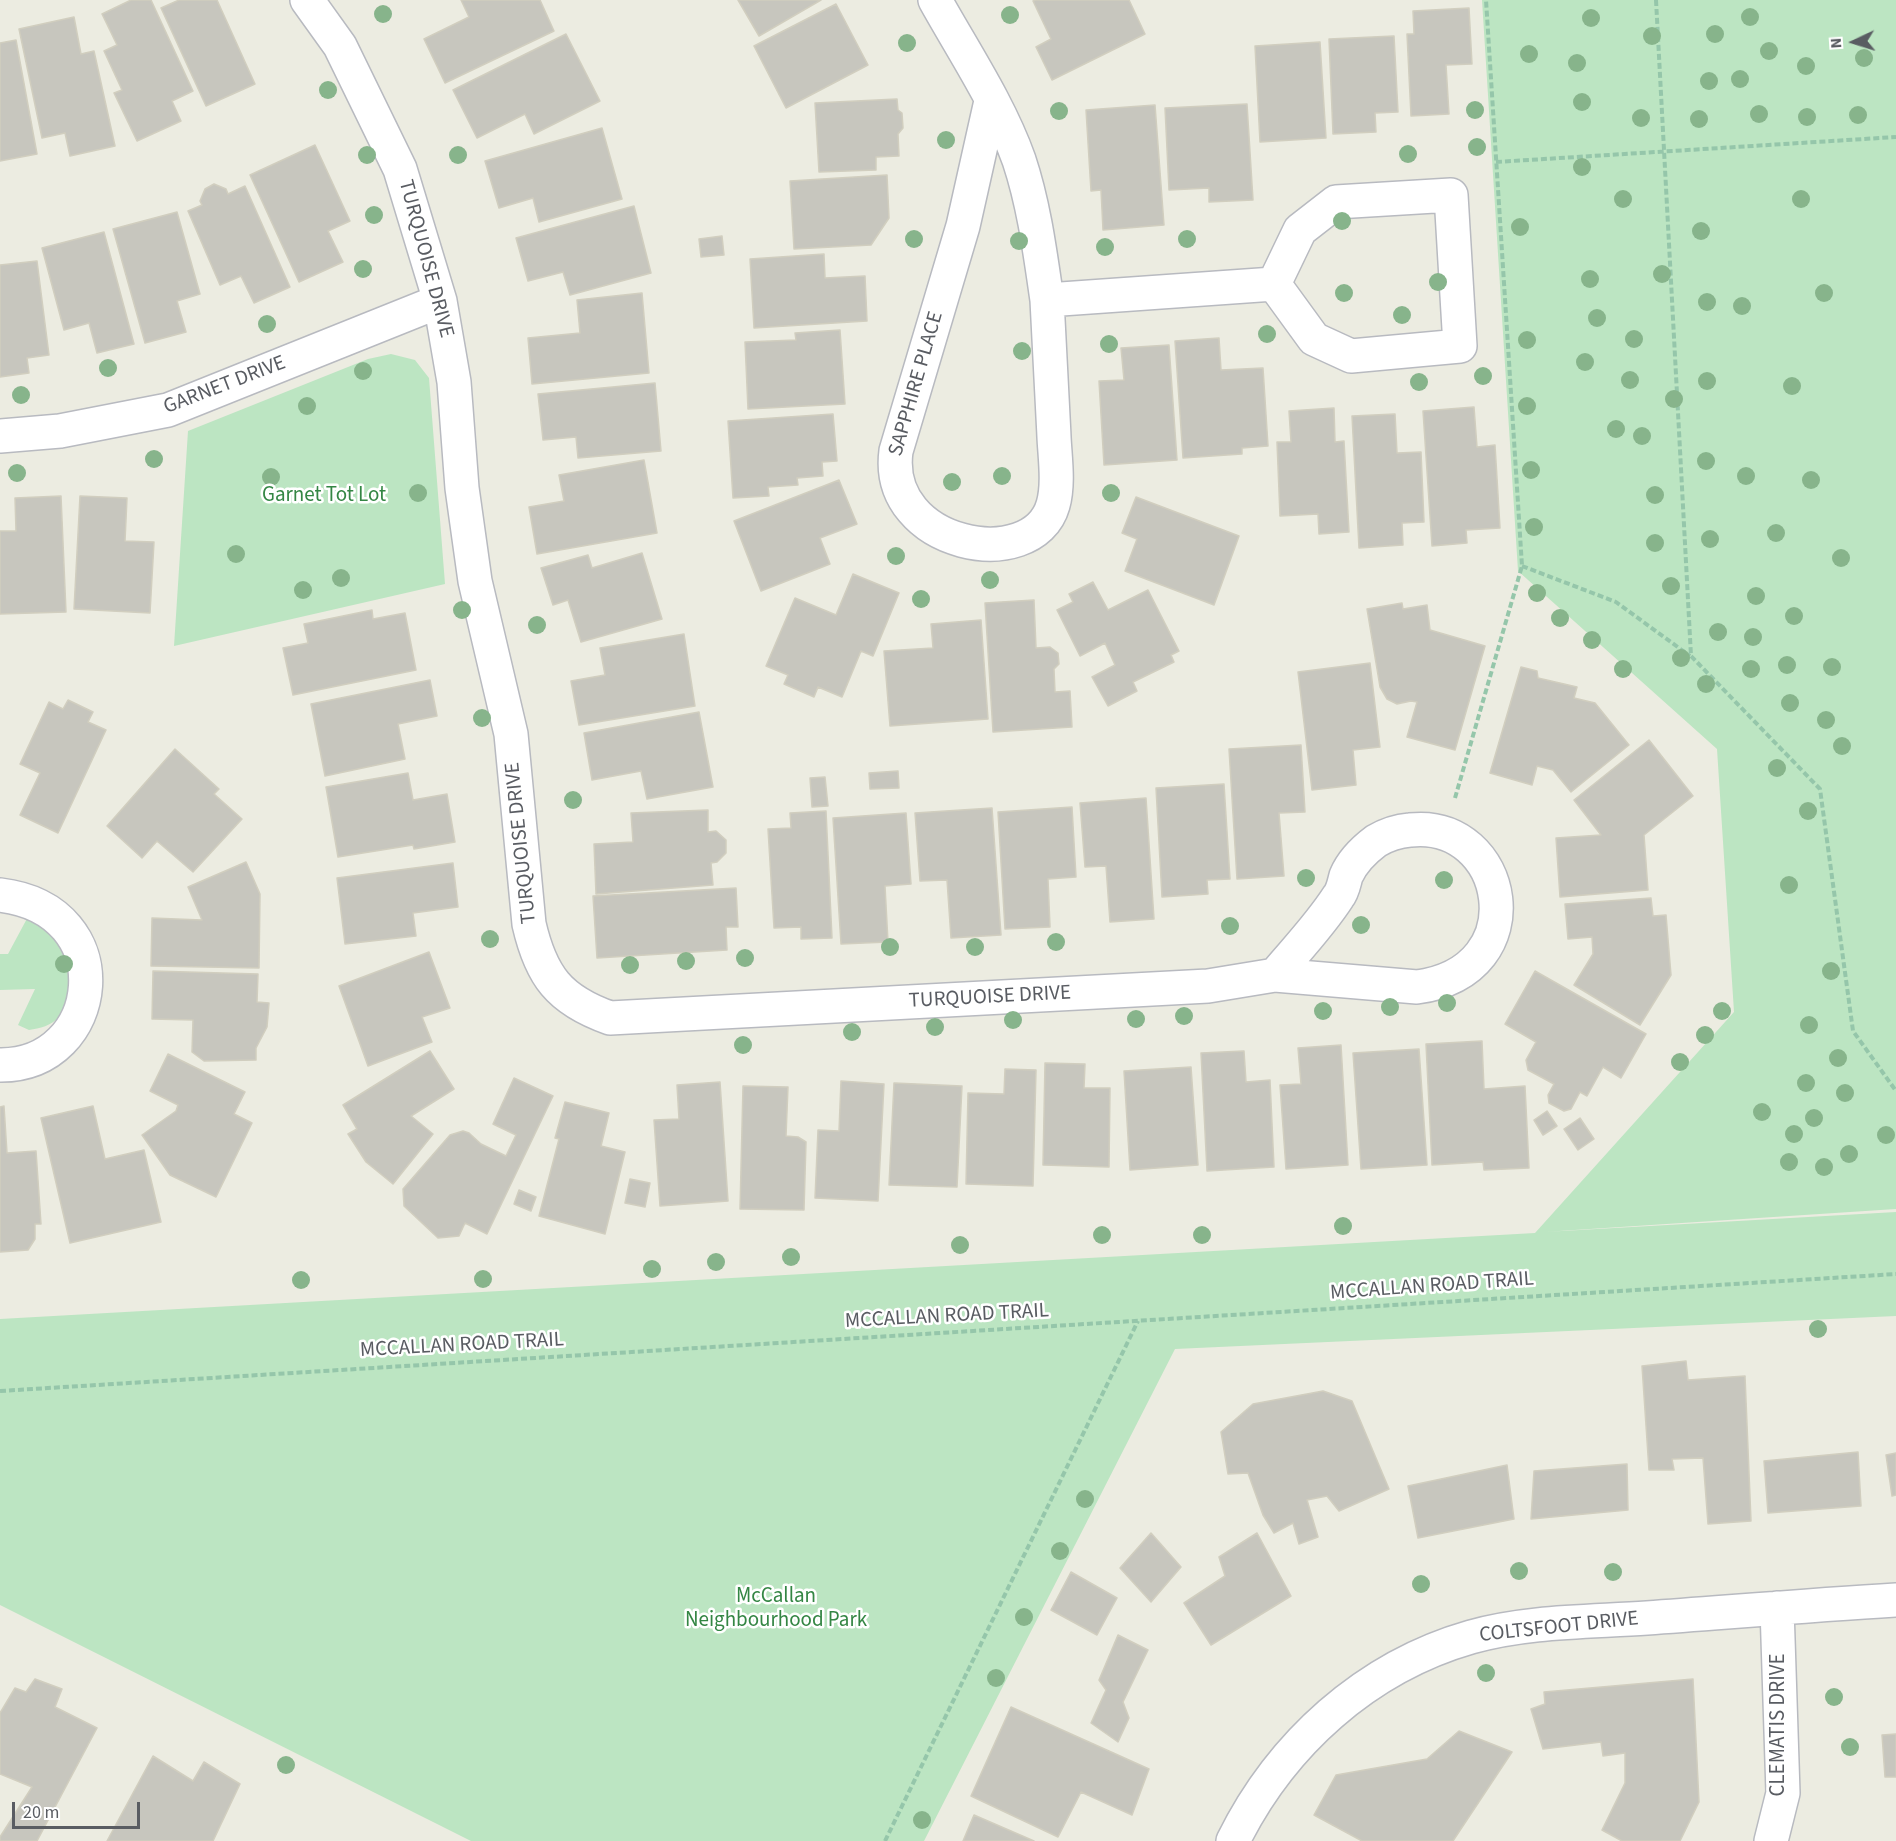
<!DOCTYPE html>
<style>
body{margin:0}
#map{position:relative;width:1896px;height:1841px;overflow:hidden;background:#ecece1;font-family:"Source Sans 3",sans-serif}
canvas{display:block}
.north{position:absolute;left:1824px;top:12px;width:60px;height:60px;-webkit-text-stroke:4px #fff;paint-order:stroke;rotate:266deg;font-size:16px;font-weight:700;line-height:24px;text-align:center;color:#595c62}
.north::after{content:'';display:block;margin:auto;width:21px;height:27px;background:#595c62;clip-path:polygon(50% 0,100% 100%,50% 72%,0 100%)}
.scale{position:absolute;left:12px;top:1802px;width:128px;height:27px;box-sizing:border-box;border:3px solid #595c62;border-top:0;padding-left:8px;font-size:18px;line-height:21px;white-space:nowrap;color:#595c62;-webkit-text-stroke:4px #fff;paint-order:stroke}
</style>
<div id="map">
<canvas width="1896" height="1841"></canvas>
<div class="north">N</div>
<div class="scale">20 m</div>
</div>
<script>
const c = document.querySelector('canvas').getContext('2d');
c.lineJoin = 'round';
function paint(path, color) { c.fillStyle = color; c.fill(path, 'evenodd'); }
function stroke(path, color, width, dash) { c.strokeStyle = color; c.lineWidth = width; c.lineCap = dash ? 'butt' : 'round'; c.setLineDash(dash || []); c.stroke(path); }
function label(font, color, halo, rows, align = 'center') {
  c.font = font + ' "Source Sans 3",sans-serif'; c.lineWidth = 5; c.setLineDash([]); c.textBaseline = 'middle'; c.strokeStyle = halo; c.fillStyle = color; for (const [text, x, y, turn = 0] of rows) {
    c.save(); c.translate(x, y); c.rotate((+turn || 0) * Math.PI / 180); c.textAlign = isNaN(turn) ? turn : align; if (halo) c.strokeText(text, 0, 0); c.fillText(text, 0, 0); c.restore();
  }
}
paint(new Path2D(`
 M1482 0H1896V1209L1544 1232 1896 1212V1316L1175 1349 924 1841H471L0 1605V1319L1535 1233 1734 1012 1717 749 1518 571Z
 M391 354 415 360 429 378 445 584 174 646 188 431 368 359Z
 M30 913C43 921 58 935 64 950 71 966 72 1005 59 1017 51 1026 40 1028 29 1030L18 1025 35 989 0 990V954H8Z`), '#bce5c2');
const building = new Path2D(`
 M131 0H151L193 91 172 101 181 121 137 141 114 93 122 90 104 51 117 45 102 14Z
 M179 0H217L255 84 206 106 161 8Z
 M461 0H540L554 31 445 83 424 39 469 17Z
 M738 0H821L759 36Z
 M1036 0H1129L1145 34 1052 80 1036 47 1051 39 1033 1Z
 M836 4 868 65 786 108 754 46Z
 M1469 8 1472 64 1446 65 1449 114 1411 116 1407 34H1414L1413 11Z
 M74 17 81 54 94 51 115 146 70 156 65 133 42 138 19 29Z
 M566 34 600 101 534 134 525 114 477 138 453 90Z
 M1394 36 1398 112 1375 113 1376 132 1333 134 1329 39Z
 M16 40 37 154 0 161V43Z
 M1320 42 1326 138 1260 142 1255 46Z
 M897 99 898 110 902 113 903 128 898 134 899 156 876 157V170L819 172 815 103Z
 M1247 104 1253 200 1209 202V188L1169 190 1165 108Z
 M1155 105 1164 225 1103 230 1101 190 1091 191 1086 110Z
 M602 128 622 199 539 222 533 198 499 208 485 161Z
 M315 145 350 221 328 231 343 262 299 282 250 175Z
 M887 175 889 218 871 245 794 249 790 181Z
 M214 184 226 189 228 194 245 186 290 287 254 303 241 276 220 285 188 211 202 205 200 201 205 189Z
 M634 206 651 273 570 295 563 272 528 281 516 238Z
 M177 212 200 294 177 301 186 332 145 343 113 229Z
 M104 232 134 344 97 353 89 323 64 330 42 248Z
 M722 236 724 255 701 257 699 239Z
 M824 254 825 278 865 276 867 321 754 328 750 259Z
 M37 261 49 355 27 358 29 373 0 377V265Z
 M642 293 649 373 532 384 528 338 580 333 577 300Z
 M840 330 845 404 748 409 745 342 796 340 795 333Z
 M1219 338 1221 370 1263 368 1268 446 1242 448V454L1183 458 1175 341Z
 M1169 345 1177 460 1104 465 1099 381 1124 380 1121 348Z
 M655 383 661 451 578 458 576 437 543 440 538 394Z
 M1474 407 1477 447 1495 445 1500 528 1466 530 1467 543 1432 546 1423 411Z
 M1334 408 1335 442 1344 441 1349 532 1319 534 1318 514 1280 516 1277 442H1291L1289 411Z
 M833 414 837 461 822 462 823 476 797 478 798 485 768 487 769 496 733 498 728 421Z
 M1395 414 1397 453 1421 452 1424 522 1402 523 1403 545 1359 548 1352 416Z
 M644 460 657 533 537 554 529 507 564 501 559 475Z
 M839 480 857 524 820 538 830 564 761 591 734 521Z
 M61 496 66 612 0 614V531H16L15 498Z
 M80 496 127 498 125 541 154 542 150 613 74 609Z
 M1136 497 1239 536 1214 605 1125 571 1137 539 1122 533Z
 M642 553 662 619 581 642 568 600 553 605 541 568 588 555 592 568Z
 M853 574 899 593 873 656 861 651 842 697 818 687 814 697 784 684 788 675 766 666 795 598 836 615Z
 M1093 582 1108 610 1148 590 1179 651 1171 655 1174 662 1133 682 1137 691 1108 706 1092 677 1115 665 1105 643 1080 656 1057 610 1073 602 1069 594Z
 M1034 600 1036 648 1050 647 1058 653 1059 664 1054 669 1055 692 1070 691 1072 727 993 732 985 603Z
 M1402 603 1403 609 1427 605 1430 630 1485 646 1455 750 1407 737 1417 702 1411 701 1397 704 1387 699 1380 687 1367 609Z
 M372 610 373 619 405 613 416 670 293 695 283 648 308 643 304 624Z
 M981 620 988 719 890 726 884 651 933 648 931 624Z
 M684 634 695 706 579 725 571 681 605 675 600 648Z
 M1370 663 1380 747 1353 750 1356 785 1312 790 1298 672Z
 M1521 667 1537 671 1538 678 1577 687 1574 698 1595 703 1629 745 1571 792 1553 770 1537 766 1532 785 1490 773Z
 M430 680 437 716 398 724 405 759 325 776 311 704Z
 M68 700 93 712 88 722 106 730 58 833 20 815 40 773 20 764 49 702 63 709Z
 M699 712 713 787 647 799 641 771 592 780 584 733Z
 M1649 740 1693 796 1644 835 1648 890 1560 897 1556 838 1601 835 1574 800Z
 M1301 745 1305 812 1279 813 1284 876 1237 879 1229 749Z
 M175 749 219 789 214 794 242 819 193 872 157 841 142 858 107 826Z
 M898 771 899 788 870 789 869 773Z
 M408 773 413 800 447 794 455 842 414 849 413 845 338 857 326 787Z
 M825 777 828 806 812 807 810 778Z
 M1224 784 1230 879 1207 880 1208 894 1162 897 1156 788Z
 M1146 798 1154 919 1110 922 1106 866 1085 867 1080 803Z
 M1072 807 1076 877 1048 879 1050 927 1005 929 998 812Z
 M992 808 1001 935 951 938 947 880 920 881 915 813Z
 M708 810V832L716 831 726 840V853L717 862 711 863 713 885 596 894 594 844 633 842 631 813Z
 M826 811 832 938 801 939V927L774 928 768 829 791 828 790 813Z
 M906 813 911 884 885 886 888 942 841 944 833 818Z
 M246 862 260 894 259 968 151 966 152 918 202 920 188 887Z
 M453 863 458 907 413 913 416 936 345 944 337 878Z
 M736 888 738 927H726L727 950 597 958 593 896Z
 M1651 898 1653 916 1666 915 1671 975 1640 1025 1574 985 1593 954 1592 937 1568 939 1565 904Z
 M429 952 450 1008 422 1017 432 1042 368 1066 339 986Z
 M153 971 258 974 257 1002 269 1003 267 1027 256 1048V1060L204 1061 192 1052 193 1020 152 1019Z
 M1535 971 1646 1034 1621 1078 1603 1067 1587 1096 1580 1092 1571 1109 1564 1111 1549 1103 1548 1095 1554 1084 1528 1070 1526 1060 1536 1042 1505 1024Z
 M1482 1041 1484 1089 1525 1086 1529 1168 1484 1170 1483 1162 1432 1165 1426 1044Z
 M1341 1045 1348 1165 1286 1169 1280 1085 1301 1084 1298 1048Z
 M1419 1049 1427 1165 1361 1169 1353 1053Z
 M430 1051 454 1089 411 1116 433 1134 393 1184 366 1162 348 1134 357 1129 343 1105Z
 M1244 1051 1246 1082 1270 1080 1274 1167 1207 1171 1201 1053Z
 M168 1054 245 1092 234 1114 252 1123 216 1197 170 1175 142 1135 176 1111 178 1105 150 1091Z
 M1045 1063 1085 1064 1084 1088H1110L1109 1167 1043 1165Z
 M1191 1067 1198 1165 1130 1170 1124 1071Z
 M1005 1069 1036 1070 1033 1186 966 1184 968 1093 1004 1094Z
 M514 1078 553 1096 487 1234 465 1223 459 1236 438 1238 404 1206 403 1189 450 1135 463 1131 469 1133 481 1144 506 1156 516 1135 493 1124Z
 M841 1081 884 1084 878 1201 815 1198 818 1130 839 1131Z
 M720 1082 728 1201 660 1206 654 1120 679 1119 677 1085Z
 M894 1083 962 1086 957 1187 889 1185Z
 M743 1086 788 1087 786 1136 798 1137 806 1142 804 1210 740 1209Z
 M565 1102 609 1113 601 1146 625 1152 605 1234 539 1216 559 1139 555 1138Z
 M4 1106 7 1153 36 1151 41 1224H35V1239L28 1250 0 1252V1107Z
 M93 1106 105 1159 144 1150 161 1222 70 1243 41 1118Z
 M1547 1111 1557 1126 1543 1135 1534 1120Z
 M1580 1118 1594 1139 1578 1150 1564 1129Z
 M630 1179 650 1183 645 1207 625 1203Z
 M519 1190 536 1197 531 1211 514 1204Z
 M1686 1361 1688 1380 1745 1376 1751 1521 1708 1524 1703 1458 1672 1459 1674 1470H1649L1642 1366Z
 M1323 1391 1352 1401 1389 1489 1339 1511 1327 1496 1307 1500 1318 1537 1299 1544 1293 1523 1274 1533 1263 1515 1248 1473 1228 1474 1221 1432 1253 1404Z
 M1858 1452 1861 1506 1768 1513 1764 1461Z
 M1896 1453V1495L1892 1496 1886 1455Z
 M1627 1464 1628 1510 1531 1519 1534 1471Z
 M1507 1465 1514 1519 1418 1538 1408 1486Z
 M1151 1533 1181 1567 1151 1602 1120 1568Z
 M1257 1533 1291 1596 1211 1645 1184 1603 1225 1576 1219 1557Z
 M1071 1572 1117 1598 1097 1635 1051 1610Z
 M1118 1635 1148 1650 1123 1702 1129 1718 1118 1742 1091 1723 1106 1690 1099 1680Z
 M35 1679 62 1689 55 1707 97 1728 37 1841H0V1837L32 1787 0 1774V1713L15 1688 26 1692Z
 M1693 1679 1699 1802 1680 1841H1622L1602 1830 1625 1783V1753L1603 1756 1601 1742 1543 1749 1531 1709 1545 1704 1544 1692Z
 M1011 1707 1149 1769 1132 1815 1081 1792 1058 1837 971 1796Z
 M1459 1731 1512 1752 1453 1841H1362L1314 1815 1336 1775 1427 1759Z
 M1896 1734V1777H1885L1882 1735Z
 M153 1756 193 1781 204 1762 240 1784 213 1841H107Z
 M974 1815 1034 1841H963Z`);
paint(building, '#c7c6be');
stroke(building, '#d1cebf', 1.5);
const minor = new Path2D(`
 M307 0 340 46 400 169 440 301 454 382 462 488 475 581 511 734 529 924C541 976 559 1000 610 1018L1208 986 1275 975 1417 987C1538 971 1508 819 1410 830 1398 831 1386 835 1376 841 1364 850 1352 862 1346 876 1344 883 1343 891 1338 897 1320 925 1296 950 1275 975
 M935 0C964 52 999 104 1019 160 1034 205 1040 252 1047 300L1274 284
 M991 101 963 226 896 451C883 547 1033 575 1053 505 1059 484 1055 458 1054 437 1052 391 1049 345 1047 300
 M1451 195 1460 346 1351 356 1314 339 1274 284 1300 230 1336 202Z
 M0 436 60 431 168 410 440 301
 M0 895C124 910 104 1066 0 1065
 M1233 1841C1281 1744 1366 1667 1471 1637 1527 1621 1589 1622 1647 1618 1730 1612 1813 1605 1896 1600
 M1771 1841 1783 1793 1777 1608`);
stroke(minor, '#b8bac0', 36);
stroke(new Path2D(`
 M1656 0 1691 656 1820 789 1853 1031 1896 1091
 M1496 162 1896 137
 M1522 566 1616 602 1690 656
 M1455 798 1522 566 1486 0
 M0 1391 1896 1274
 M885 1841 1138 1321`), '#95c6aa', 4, [6, 3]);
stroke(minor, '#fff', 33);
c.fillStyle = '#87b48b';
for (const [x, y] of [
 [383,14],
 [1010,15],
 [1750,17],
 [1591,18],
 [1715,34],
 [1652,36],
 [907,43],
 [1769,51],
 [1529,54],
 [1864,58],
 [1577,63],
 [1806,66],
 [1740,79],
 [1709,81],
 [328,90],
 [1582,102],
 [1475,110],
 [1059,111],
 [1759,114],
 [1858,115],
 [1807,117],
 [1641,118],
 [1699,119],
 [946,140],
 [1477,147],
 [1408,154],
 [367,155],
 [458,155],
 [1582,167],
 [1623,199],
 [1801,199],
 [374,215],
 [1342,221],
 [1520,227],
 [1701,231],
 [914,239],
 [1187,239],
 [1019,241],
 [1105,247],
 [363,269],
 [1662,274],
 [1590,279],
 [1438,282],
 [1344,293],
 [1824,293],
 [1707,302],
 [1742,306],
 [1402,315],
 [1597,318],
 [267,324],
 [1267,334],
 [1634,339],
 [1527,340],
 [1109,344],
 [1022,351],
 [1585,362],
 [108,368],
 [363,371],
 [1483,376],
 [1630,380],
 [1707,381],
 [1419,382],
 [1792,386],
 [21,395],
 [1674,399],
 [307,406],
 [1527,406],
 [1616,429],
 [1642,436],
 [154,459],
 [1706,461],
 [1531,470],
 [17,473],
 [1002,476],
 [1746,476],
 [271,477],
 [1811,480],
 [952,482],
 [418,493],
 [1111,493],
 [1655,495],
 [1534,527],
 [1776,533],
 [1710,539],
 [1655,543],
 [236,554],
 [896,556],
 [1841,558],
 [341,578],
 [990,580],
 [1671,586],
 [303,590],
 [1537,593],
 [1756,596],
 [921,599],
 [462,610],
 [1794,616],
 [1560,618],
 [537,625],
 [1718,632],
 [1753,637],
 [1592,640],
 [1681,658],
 [1787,665],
 [1832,667],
 [1623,669],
 [1751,669],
 [1706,684],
 [1790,703],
 [482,718],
 [1826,720],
 [1842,746],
 [1777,768],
 [573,800],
 [1808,811],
 [1306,878],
 [1444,880],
 [1789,885],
 [1361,925],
 [1230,926],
 [490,939],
 [1056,942],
 [890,947],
 [975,947],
 [745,958],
 [686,961],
 [64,964],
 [630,965],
 [1831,971],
 [1447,1003],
 [1390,1007],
 [1323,1011],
 [1722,1011],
 [1184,1016],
 [1136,1019],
 [1013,1020],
 [1809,1025],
 [935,1027],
 [852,1032],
 [1705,1035],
 [743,1045],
 [1838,1058],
 [1680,1062],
 [1806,1083],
 [1845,1093],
 [1762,1112],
 [1814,1118],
 [1794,1134],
 [1886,1135],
 [1849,1154],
 [1789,1162],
 [1824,1167],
 [1343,1226],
 [1102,1235],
 [1202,1235],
 [960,1245],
 [791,1257],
 [716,1262],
 [652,1269],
 [483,1279],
 [301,1280],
 [1818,1329],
 [1085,1499],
 [1060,1551],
 [1519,1571],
 [1613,1572],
 [1421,1584],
 [1024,1617],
 [1486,1673],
 [996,1678],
 [1834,1697],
 [1850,1747],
 [286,1765],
 [922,1820]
]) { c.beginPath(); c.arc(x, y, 9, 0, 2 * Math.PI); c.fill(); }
label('21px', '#595c62', '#fff', [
 ["TURQUOISE DRIVE",425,259,75],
 ["SAPPHIRE PLACE",917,384,-74],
 ["GARNET DRIVE",225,386,-21],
 ["TURQUOISE DRIVE",522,843,-96],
 ["TURQUOISE DRIVE",990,998,-3],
 ["MCCALLAN ROAD TRAIL",1432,1287,-4],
 ["MCCALLAN ROAD TRAIL",947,1317,-3],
 ["MCCALLAN ROAD TRAIL",462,1346,-3],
 ["COLTSFOOT DRIVE",1559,1628,-6],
 ["CLEMATIS DRIVE",1779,1725,-90]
]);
label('21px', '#348644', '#fff', [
 ["Garnet Tot Lot",324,496],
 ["McCallan",776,1597],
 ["Neighbourhood Park",776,1621]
]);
</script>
